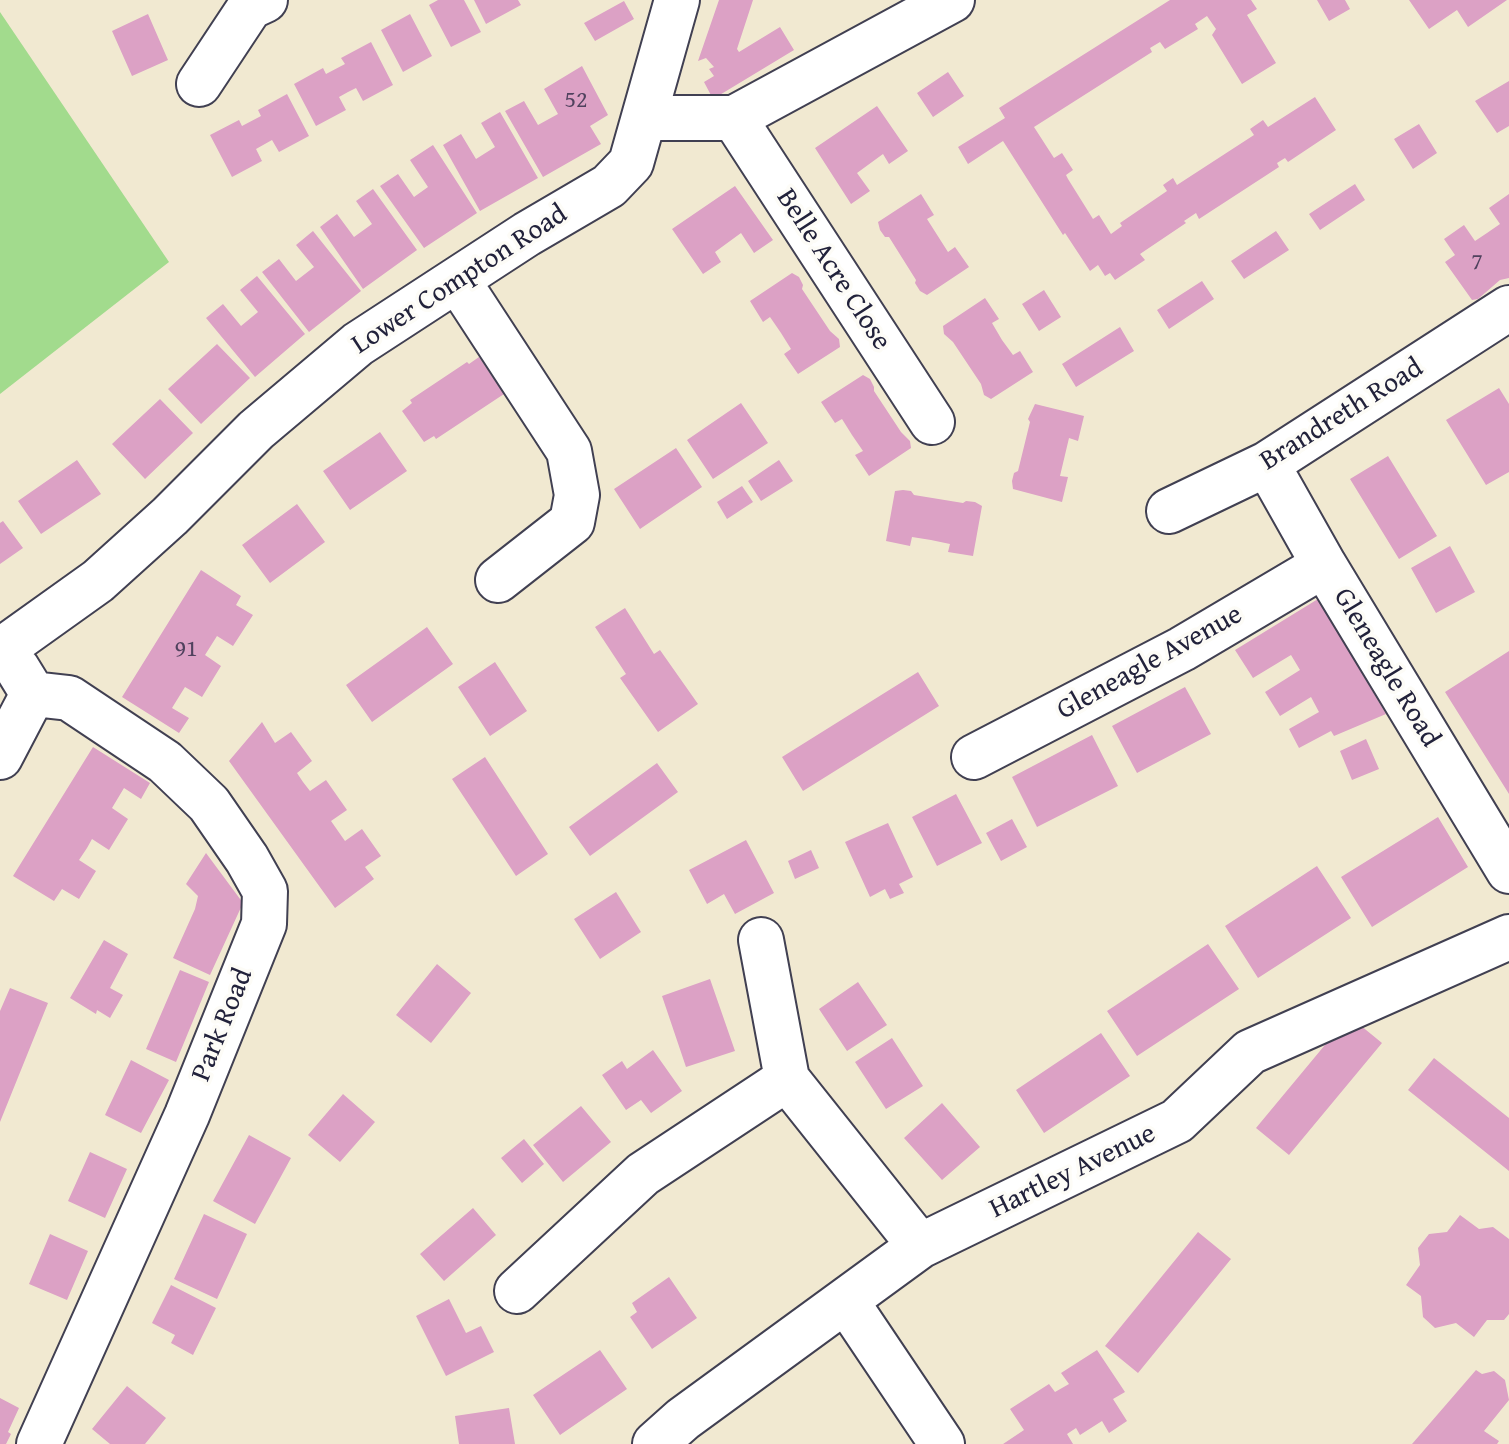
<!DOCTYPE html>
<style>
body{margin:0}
canvas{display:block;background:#f1e9d1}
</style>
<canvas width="1509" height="1444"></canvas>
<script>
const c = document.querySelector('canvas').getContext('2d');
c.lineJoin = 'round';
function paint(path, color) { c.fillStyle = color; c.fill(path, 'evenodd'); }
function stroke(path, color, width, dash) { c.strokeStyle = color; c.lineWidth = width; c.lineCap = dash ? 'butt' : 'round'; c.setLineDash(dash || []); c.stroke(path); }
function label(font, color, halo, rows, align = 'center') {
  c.font = font + ' "Gentium Book Plus",serif'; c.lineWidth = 7; c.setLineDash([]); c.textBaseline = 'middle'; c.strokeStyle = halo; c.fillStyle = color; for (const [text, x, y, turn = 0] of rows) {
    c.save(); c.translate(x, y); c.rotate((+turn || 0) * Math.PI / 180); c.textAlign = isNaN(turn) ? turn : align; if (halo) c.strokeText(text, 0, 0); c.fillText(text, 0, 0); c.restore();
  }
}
paint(new Path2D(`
 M0 12 169 262 0 394Z`), '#a2db8d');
paint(new Path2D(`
 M438 0H464L481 32 451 47 429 5Z
 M474 0H518L521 5 486 24Z
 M719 0H753L737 49 739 52 780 27 794 50 713 99 704 82 714 76 709 69 714 67 706 58 698 61Z
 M1170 0H1251L1257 9 1247 15 1276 63 1242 84 1212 35 1216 29 1207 16 1195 24 1198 29 1165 49 1160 42 1150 48 1152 52 1034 127 1054 158 1062 153 1073 170 1066 175 1068 179 1093 219 1099 215 1111 234 1122 226 1120 223 1167 191 1163 185 1173 178 1177 185 1254 135 1250 129 1263 120 1268 127 1315 97 1336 130 1288 162 1285 158 1277 163 1279 167 1199 219 1196 213 1184 221 1186 223 1140 254 1145 260 1115 280 1110 273 1105 276 1098 265 1090 271 1065 233 1063 235 1003 141 968 164 958 147 1005 118 999 108Z
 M1317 0H1345L1350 9 1329 21Z
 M1409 0H1507L1468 27 1457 10 1429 29Z
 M624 1 634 19 595 41 584 23Z
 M148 14 168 60 132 76 112 31Z
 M410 14 432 56 403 72 381 30Z
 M371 42 393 85 363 101 356 88 348 92 339 97 346 110 316 126 294 84 323 68 326 74 345 64 341 58Z
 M582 66 608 115 590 126 601 144 543 177 505 111 524 101 538 125 558 114 544 89Z
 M948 72 964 96 933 117 917 93Z
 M1509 81V126L1497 133 1475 101Z
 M287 94 309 136 279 152 272 140 256 149 262 161 232 177 210 135 239 120 242 126 261 116 258 110Z
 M877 106 908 151 889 164 883 154 857 173 870 191 851 204 815 148Z
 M500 112 538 178 480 211 443 145 461 134 476 159 495 147 481 123Z
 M1419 124 1437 153 1413 169 1394 139Z
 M433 145 477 213 424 248 380 186 398 174 414 197 428 187 410 160Z
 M1355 184 1365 200 1320 230 1309 214Z
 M735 186 773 240 754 253 741 233 715 252 721 262 703 274 672 229Z
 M373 189 417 250 363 289 320 227 337 214 354 237 372 224 356 201Z
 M921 194 934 215 927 219 948 252 955 247 969 267 927 295 920 291 915 283 916 280 889 237H885L880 230 878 222Z
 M1509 194V278L1500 280 1478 299 1472 300 1445 262 1455 255 1444 239 1464 225 1475 241 1487 233 1500 224 1489 208Z
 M313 231 361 291 309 332 262 272 279 259 296 281 314 267 296 245Z
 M1276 231 1289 250 1244 279 1231 261Z
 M792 273 799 277 803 285 802 289 830 331 839 339 840 347 798 374 784 354 791 349 781 333 770 317 763 322 750 301Z
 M257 276 305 334 255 377 206 318 223 304 241 326 258 312 240 290Z
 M1202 281 1214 299 1169 329 1157 310Z
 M1044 290 1061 317 1039 331 1022 304Z
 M985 298 999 319 992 323 1002 340 1013 355 1020 351 1033 372 991 399 984 395 981 384 953 342 944 334 943 326Z
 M1120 327 1134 351 1076 387 1062 364Z
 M217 344 250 378 201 424 168 389Z
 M479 357 504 394 436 439 434 436 424 442 402 411 412 403 410 400 467 362 469 364Z
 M863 375 870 379 874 387V391L901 432 910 441 911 448 869 476 855 455 863 451 852 435 842 419 835 423 821 402Z
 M1499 388 1509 404V472L1486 485 1446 420Z
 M160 399 193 433 145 479 112 444Z
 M741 403 768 443 713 479 687 440Z
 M1035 404 1084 416 1078 441 1069 438 1060 476 1068 477 1062 502 1013 489 1012 481 1014 473 1018 471 1030 422 1028 419Z
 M380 432 407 471 350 510 323 471Z
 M676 448 702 487 640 529 614 489Z
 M1388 456 1437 536 1399 559 1350 479Z
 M77 460 101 494 41 534 18 501Z
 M779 460 793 481 761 501 748 481Z
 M742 486 753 502 727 519 717 502Z
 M903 490 911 491 914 495 963 503 966 501 975 502 982 506 973 556 948 552 950 544 931 540 912 537 910 546 886 541 895 491Z
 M297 504 325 542 270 583 242 545Z
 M3 521 23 548 0 564V523Z
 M1450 546 1475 592 1436 613 1411 568Z
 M201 570 241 596 236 605 253 615 233 646 217 636 205 655 221 666 202 697 185 687 180 695 172 708 189 718 179 733 122 697Z
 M1318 599 1386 714 1334 736 1331 731 1299 748 1289 729 1319 712 1311 697 1280 716 1265 692 1300 670 1291 655 1253 678 1235 650Z
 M625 608 654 654 660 650 698 704 658 732 620 678 626 674 595 627Z
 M427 627 453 664 372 722 346 685Z
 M1509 651V794L1445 692Z
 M495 662 527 711 490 736 458 687Z
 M918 672 939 706 803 791 782 757Z
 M1185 687 1211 734 1137 773 1112 726Z
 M262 722 275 743 291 732 312 761 297 773 303 782 310 791 326 780 347 810 331 821 345 841 362 829 381 856 365 867 374 879 335 908 229 761Z
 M1092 735 1118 786 1037 827 1012 777Z
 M1366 739 1379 769 1352 780 1340 751Z
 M93 747 150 783 141 799 124 788 112 808 128 819 109 850 92 839 87 848 79 860 96 871 79 899 62 889 54 901 13 876Z
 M485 757 548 854 516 876 452 779Z
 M657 763 678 792 590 856 569 827Z
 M956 794 982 843 937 866 912 817Z
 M1438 817 1468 867 1372 927 1341 877Z
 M1012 819 1027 847 1001 861 986 833Z
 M888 823 913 877 899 884 904 893 890 899 885 889 870 897 845 842Z
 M746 840 774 893 735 914 724 894 707 904 689 870Z
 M811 850 819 868 795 879 788 861Z
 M206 853 243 903 210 975 173 958 195 909 198 896 186 884Z
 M1317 866 1351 918 1258 978 1225 926Z
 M616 892 641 932 600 959 574 919Z
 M104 940 128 954 110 988 123 995 110 1018 97 1010 96 1014 70 998Z
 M1208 944 1239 989 1137 1056 1107 1011Z
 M437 964 471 993 431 1043 396 1015Z
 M180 970 209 982 176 1062 146 1049Z
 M710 979 735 1051 686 1067 662 996Z
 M858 982 887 1025 847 1051 819 1009Z
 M10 988 48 1003 0 1122V1011Z
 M1349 1016 1382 1043 1289 1155 1256 1128Z
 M1101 1033 1130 1076 1044 1133 1016 1090Z
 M892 1038 923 1086 886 1109 855 1062Z
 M653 1050 682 1091 651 1113 641 1100 626 1110 602 1075 622 1061 627 1069Z
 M1434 1058 1509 1118V1171L1408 1090Z
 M131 1060 169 1080 141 1133 105 1115Z
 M343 1094 375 1122 340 1162 308 1135Z
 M942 1103 980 1147 942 1180 904 1138Z
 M581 1106 611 1142 563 1182 533 1145Z
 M249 1135 291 1158 255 1224 213 1201Z
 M524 1139 544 1164 522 1183 501 1158Z
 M90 1152 127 1169 105 1218 68 1201Z
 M473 1208 496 1235 444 1281 420 1254Z
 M204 1214 247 1234 217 1299 174 1279Z
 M1460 1215 1479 1229 1493 1227 1509 1239V1314L1504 1320H1487L1474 1337 1456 1323 1435 1328 1423 1317 1421 1296 1406 1285 1420 1265 1418 1248 1429 1234 1447 1232Z
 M1198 1232 1231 1259 1138 1373 1105 1346Z
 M50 1234 88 1251 67 1300 29 1284Z
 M669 1277 697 1318 652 1349 630 1317 637 1312 632 1303Z
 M171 1285 216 1308 193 1355 171 1343 175 1335 152 1323Z
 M449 1299 466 1333 481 1326 494 1352 446 1376 416 1316Z
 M600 1350 627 1389 560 1435 533 1395Z
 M1097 1350 1125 1392 1113 1399 1127 1421 1109 1433 1102 1421 1080 1435 1076 1428 1067 1434 1073 1444H1003L1024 1430 1010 1409 1049 1384 1055 1392 1069 1384 1061 1373Z
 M1476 1370 1482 1374 1494 1371 1505 1380 1509 1400 1484 1431 1499 1441 1497 1444H1412Z
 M127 1386 166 1418 145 1444H110L92 1429Z
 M0 1398 19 1408 8 1432 11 1434 6 1444H0Z
 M509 1408 515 1444H459L455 1416Z`), '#dca1c5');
const minor = new Path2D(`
 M199 84 250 7 265 0
 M645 118H734L952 0
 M734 118 932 422
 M458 281 569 451 577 495 572 522 498 580
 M1267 464 1324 565 1509 871
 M1169 511 1267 464 1509 308
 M0 651 98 581 170 516 256 430 358 344 527 234 609 186 631 163 677 0
 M33 694 69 698 165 762 209 804 247 859 265 891 264 924 187 1115 39 1444
 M0 757 33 694 17 668
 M974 757 1182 649 1324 565
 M761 940 787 1079 920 1246
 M517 1291 643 1174 787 1079
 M846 1301 942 1444
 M655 1444 683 1419 920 1246 1177 1121 1250 1052 1509 937`);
stroke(minor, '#414052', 48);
stroke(minor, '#fff', 44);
label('24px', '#50425e', null, [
 ["52",576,101],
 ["7",1477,263],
 ["91",186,650]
]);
label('28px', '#22223b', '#fdfcf7', [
 ["Belle Acre Close",833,270,57],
 ["Lower Compton Road",460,280,-33],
 ["Brandreth Road",1342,415,-32],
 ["Gleneagle Avenue",1150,663,-29],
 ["Gleneagle Road",1386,668,59],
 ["Park Road",223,1025,-68],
 ["Hartley Avenue",1073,1172,-26]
]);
</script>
